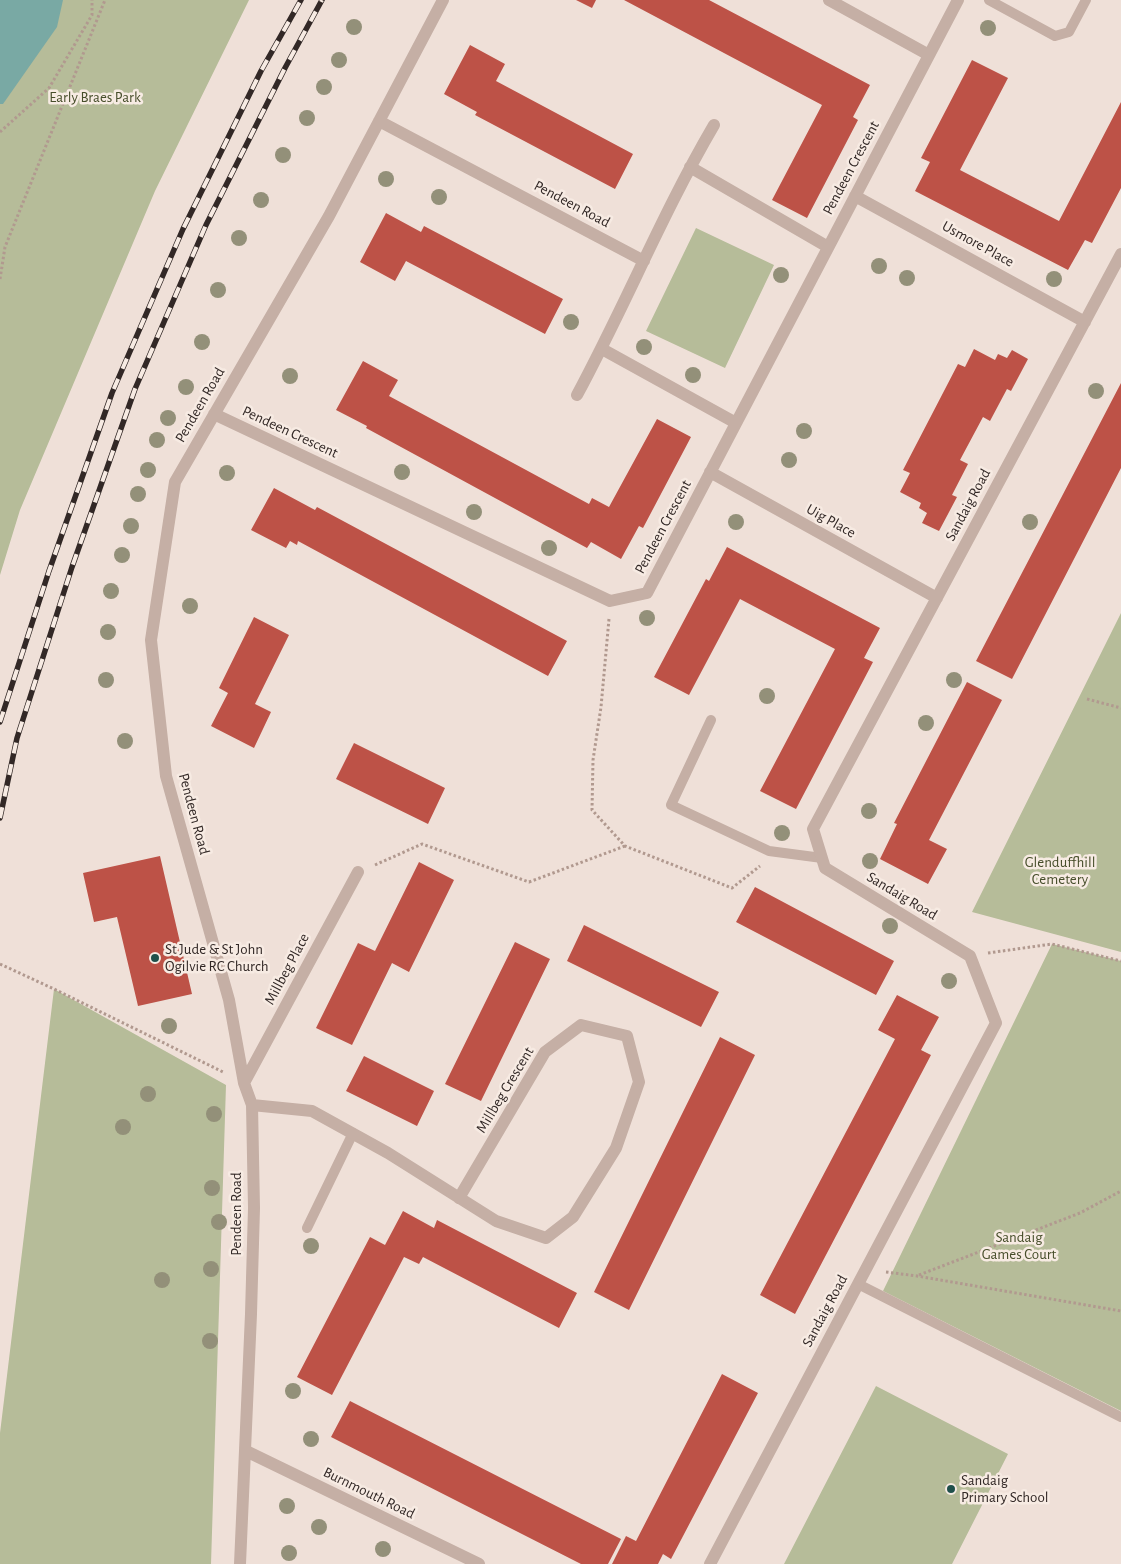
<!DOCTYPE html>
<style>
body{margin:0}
canvas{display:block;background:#efe0d8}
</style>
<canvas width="1121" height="1564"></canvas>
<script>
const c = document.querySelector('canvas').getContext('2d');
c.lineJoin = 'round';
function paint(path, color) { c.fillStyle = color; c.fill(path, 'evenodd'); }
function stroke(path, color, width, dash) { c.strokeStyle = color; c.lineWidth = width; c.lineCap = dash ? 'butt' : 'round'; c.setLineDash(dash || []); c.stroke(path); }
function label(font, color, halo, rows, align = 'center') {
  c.font = font + ' "Alegreya Sans",sans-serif'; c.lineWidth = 5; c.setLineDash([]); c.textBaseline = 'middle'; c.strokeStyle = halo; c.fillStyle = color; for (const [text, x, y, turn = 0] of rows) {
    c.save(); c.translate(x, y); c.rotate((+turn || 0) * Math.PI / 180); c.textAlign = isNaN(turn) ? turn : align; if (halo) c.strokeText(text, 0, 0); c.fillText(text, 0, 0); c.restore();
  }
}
paint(new Path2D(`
 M0 0H249L155 191 20 510 0 575Z
 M696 228 774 265 725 368 646 331Z
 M1121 613V952L972 912Z
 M1052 944 1121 961V1411L883 1291Z
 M54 989 226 1085 211 1564H0V1433Z
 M876 1386 1008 1454 952 1564H784Z`), '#b6bc99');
paint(new Path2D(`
 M0 0H63L57 27 3 104H0Z`), '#79a9a4');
paint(new Path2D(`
 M576 0H596L592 8Z
 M624 0H709L870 85 853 117 858 120 807 218 772 200 822 105Z
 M470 45 505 64 496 81 633 154 615 189 475 115 477 112 444 94Z
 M972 60 1008 78 960 170 1059 221 1121 102V188L1092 243 1085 240 1068 270 915 191 930 162 921 158Z
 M386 213 421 232 424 226 563 299 545 334 406 261 395 281 360 262Z
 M974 349 995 360 998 354 1007 358 1012 350 1028 359 1011 391 1007 389 990 421 983 417 960 460 968 464 952 495 957 497 939 531 922 523 927 513 919 508 921 503 900 492 910 473 903 470 958 364 965 367Z
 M363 361 398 380 389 396 589 504 592 498 609 507 657 419 691 437 643 528 639 526 621 559 591 542 587 548 366 428 367 426 336 410Z
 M1121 383V468L1012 679 976 661Z
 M274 488 315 510 317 507 567 641 548 676 298 541 297 545 290 541 286 548 251 530Z
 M727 547 880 628 864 658 873 662 796 809 760 791 835 649 740 599 689 695 654 677 706 579 709 581Z
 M254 617 289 635 255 704 271 712 254 748 211 726 228 693 219 688Z
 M967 682 1002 700 929 840 947 849 928 884 880 859 897 824 894 823Z
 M354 743 445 788 428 824 336 779Z
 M160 856 192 994 138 1006 117 917 94 922 83 873Z
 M419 862 454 880 409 972 392 963 352 1045 316 1028 358 943 375 951Z
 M755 887 894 961 876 995 736 922Z
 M584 925 719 992 701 1027 567 961Z
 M515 942 550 959 481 1101 445 1084Z
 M897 995 939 1017 921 1050 931 1055 795 1314 760 1295 895 1039 878 1030Z
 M720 1037 755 1055 629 1310 594 1292Z
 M364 1056 434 1091 417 1126 346 1091Z
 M403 1211 434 1228 437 1220 577 1293 559 1328 423 1257 419 1264 404 1257 332 1395 297 1377 370 1237 385 1245Z
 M722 1374 758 1393 671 1559 663 1554 658 1564H612L626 1536 636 1541Z
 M350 1401 621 1539 608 1564H581L331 1437Z`), '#bd5247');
stroke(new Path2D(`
 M0 132 49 88 92 15V0
 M0 279 5 247 105 0
 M609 619 601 707 593 760 592 810 625 846 732 888 760 866
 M1087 699 1121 708
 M375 865 422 844 529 882 625 846
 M988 953 1052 944 1121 961
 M0 964 54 989 223 1072
 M886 1272 917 1276 1121 1311
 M919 1275 1080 1213 1121 1191`), '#b1998f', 3, [2.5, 2.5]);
stroke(new Path2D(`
 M989 0 1055 36 1069 32 1086 0
 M711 720 671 805 769 851 822 858
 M307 1228 353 1133
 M858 1284 1121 1417`), '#c5afa5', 10);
stroke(new Path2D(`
 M829 0 929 55
 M379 121 644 261
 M690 167 828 247
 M855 196 1085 322
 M602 349 736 423
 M577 395C625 306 663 212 714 125
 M214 414 610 601 647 593 958 0
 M710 472 937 598
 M244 1083 358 872
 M252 1105 312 1111 388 1153 496 1221 546 1238 573 1217 616 1148 639 1082 627 1036 581 1025 545 1052 459 1198
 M246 1451 479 1564
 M240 1564 251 1314 254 1208 252 1105 244 1083 229 1000 166 776 151 640 175 482 329 216 443 0
 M710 1564 996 1023 970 956 825 868 813 829 1121 254`), '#c5afa5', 12);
const rail = new Path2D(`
 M0 722 49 571 112 393 183 229 261 71 301 0
 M0 818 17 738 72 567 135 389 206 225 285 68 322 0`);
stroke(rail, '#322826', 5.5);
stroke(rail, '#f7ebe3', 4, [11]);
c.fillStyle = '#939079';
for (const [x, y] of [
 [354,27],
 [988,28],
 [339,60],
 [324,87],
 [307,118],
 [283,155],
 [386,179],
 [439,197],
 [261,200],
 [239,238],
 [879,266],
 [781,275],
 [907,278],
 [1054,279],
 [218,290],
 [571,322],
 [202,342],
 [644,347],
 [693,375],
 [290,376],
 [186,387],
 [1096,391],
 [168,418],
 [804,431],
 [157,440],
 [789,460],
 [148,470],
 [402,472],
 [227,473],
 [138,494],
 [474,512],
 [736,522],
 [1030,522],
 [131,526],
 [549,548],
 [122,555],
 [111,591],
 [190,606],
 [647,618],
 [108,632],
 [106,680],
 [954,680],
 [767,696],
 [926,723],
 [125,741],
 [869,811],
 [782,833],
 [870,861],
 [890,926],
 [949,981],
 [169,1026],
 [148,1094],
 [214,1114],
 [123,1127],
 [212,1188],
 [219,1222],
 [311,1246],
 [211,1269],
 [162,1280],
 [210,1341],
 [293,1391],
 [311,1439],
 [287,1506],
 [319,1527],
 [383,1549],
 [289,1553]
]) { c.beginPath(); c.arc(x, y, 8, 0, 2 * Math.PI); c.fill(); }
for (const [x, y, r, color] of [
 [155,958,5,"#1f504b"],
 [951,1489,5,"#1f504b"]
]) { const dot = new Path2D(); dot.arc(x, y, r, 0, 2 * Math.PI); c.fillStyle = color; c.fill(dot); stroke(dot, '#f7ebe3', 2); }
label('15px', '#474e2b', '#f7ebe3', [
 ["Early Braes Park",95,97],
 ["Glenduffhill",1060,862],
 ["Cemetery",1060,879],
 ["Sandaig",1019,1237],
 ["Games Court",1019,1254]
]);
label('15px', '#322826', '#f7ebe3', [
 ["Pendeen Crescent",851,168,-62],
 ["Pendeen Road",572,204,28],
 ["Usmore Place",978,244,29],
 ["Pendeen Road",200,405,-60],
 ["Pendeen Crescent",290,432,25],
 ["Sandaig Road",968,505,-62],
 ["Uig Place",831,521,29],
 ["Pendeen Crescent",663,527,-62],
 ["Pendeen Road",194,814,75],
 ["Sandaig Road",902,896,31],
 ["Millbeg Place",287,969,-62],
 ["Millbeg Crescent",505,1090,-59],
 ["Pendeen Road",236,1214,-90],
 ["Sandaig Road",825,1311,-62],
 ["Burnmouth Road",369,1493,26]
]);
label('15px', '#322826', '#f7ebe3', [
 ["St Jude & St John",165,949],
 ["Ogilvie RC Church",165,966],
 ["Sandaig",961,1480],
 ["Primary School",961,1497]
], 'left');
</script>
